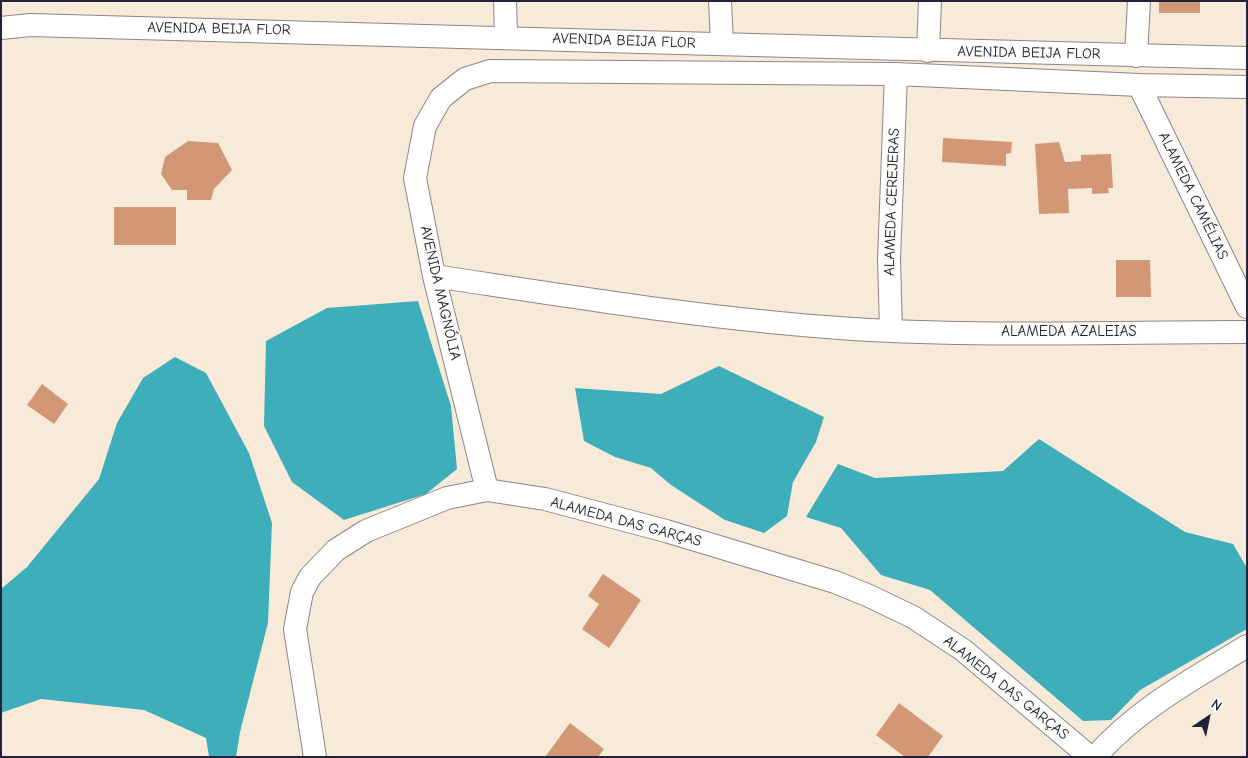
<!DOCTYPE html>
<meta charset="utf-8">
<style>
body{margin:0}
#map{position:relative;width:1248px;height:758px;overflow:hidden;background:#f8ead8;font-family:"Comic Neue",sans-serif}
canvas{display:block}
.frame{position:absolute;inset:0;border:2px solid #22223b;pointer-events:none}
.north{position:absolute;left:1183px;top:693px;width:50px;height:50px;-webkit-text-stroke:4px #fdfcf7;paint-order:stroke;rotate:34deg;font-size:14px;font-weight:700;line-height:20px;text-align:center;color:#22223b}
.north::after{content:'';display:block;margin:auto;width:18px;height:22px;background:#22223b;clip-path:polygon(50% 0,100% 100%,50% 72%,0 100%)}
</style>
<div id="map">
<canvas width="1248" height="758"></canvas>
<div class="frame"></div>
<div class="north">N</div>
</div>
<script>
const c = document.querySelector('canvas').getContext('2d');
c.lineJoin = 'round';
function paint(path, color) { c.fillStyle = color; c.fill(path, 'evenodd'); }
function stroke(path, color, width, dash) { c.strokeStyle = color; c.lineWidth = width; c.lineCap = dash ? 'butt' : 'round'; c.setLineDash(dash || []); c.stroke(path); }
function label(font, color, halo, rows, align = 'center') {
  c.font = font + ' "Comic Neue",sans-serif'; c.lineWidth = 4; c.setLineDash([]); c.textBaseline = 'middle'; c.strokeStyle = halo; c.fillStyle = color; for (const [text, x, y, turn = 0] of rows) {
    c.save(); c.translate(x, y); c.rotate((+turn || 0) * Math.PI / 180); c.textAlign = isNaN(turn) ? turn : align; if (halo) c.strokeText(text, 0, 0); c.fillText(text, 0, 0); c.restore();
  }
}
paint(new Path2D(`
 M418 301 451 406 457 469 426 494 344 520 292 482 264 426 266 341 327 308Z
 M175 357 206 373 249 453 272 523 268 623 240 732 236 757H209L206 738 144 710 41 699 1 713V589L27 567 99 479 117 423 143 378Z
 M719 366 824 417 816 442 793 482 787 516 764 533 725 520 671 485 651 468 615 457 584 441 575 388 661 394Z
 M1039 439 1185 532 1233 544 1247 568V629L1140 690 1111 720 1083 721 930 590 881 575 841 528 806 517 838 464 875 478 1003 471Z`), '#3faebb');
paint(new Path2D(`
 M1159 1H1200V13H1159Z
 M943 138 1012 142 1011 153 1006 154V166L942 162Z
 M188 141 218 143 232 170 214 189 211 200H187V190H172L161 174 165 157Z
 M1059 142 1065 162 1081 161V155L1111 154 1113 188H1108L1109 193 1092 194V188L1068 189 1069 213 1039 214 1035 144Z
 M114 207H176V245H114Z
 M1116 260H1150L1151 297H1116Z
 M42 384 68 404 54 424 27 405Z
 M603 574 641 600 609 648 582 629 599 604 588 596Z
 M899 703 943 736 928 757H905L876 735Z
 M570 723 604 749 598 757H545Z`), '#d29876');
const minor = new Path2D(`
 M505 1 506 36
 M720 1 722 44
 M1 28 30 25C436 35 841 49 1247 58
 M928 51 930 1
 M1136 56 1139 1
 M1139 85 1247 307
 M434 276C574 297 713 320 853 329 984 337 1116 332 1247 332
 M891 330 889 260 896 74
 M487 490 434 276 415 178 425 126 441 98 465 79 490 71 896 74 1139 85 1247 87
 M315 757 295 629 302 592 310 577 336 550 366 531 447 498 487 490 545 499 666 531 835 582 867 595 913 617 963 650 1090 757
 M1095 757C1137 709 1193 679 1247 646`);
stroke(minor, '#8d868a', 24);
stroke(minor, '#fff', 22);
label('15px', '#22223b', '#fdfcf7', [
 ["AVENIDA BEIJA FLOR",219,29,1],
 ["AVENIDA BEIJA FLOR",624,41,2],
 ["AVENIDA BEIJA FLOR",1029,53,1],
 ["ALAMEDA CAMÉLIAS",1193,196,64],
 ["ALAMEDA CEREJERAS",892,202,-88],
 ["AVENIDA MAGNÓLIA",440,293,77],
 ["ALAMEDA AZALEIAS",1069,332],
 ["ALAMEDA DAS GARÇAS",626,522,15],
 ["ALAMEDA DAS GARÇAS",1006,688,39]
]);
</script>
